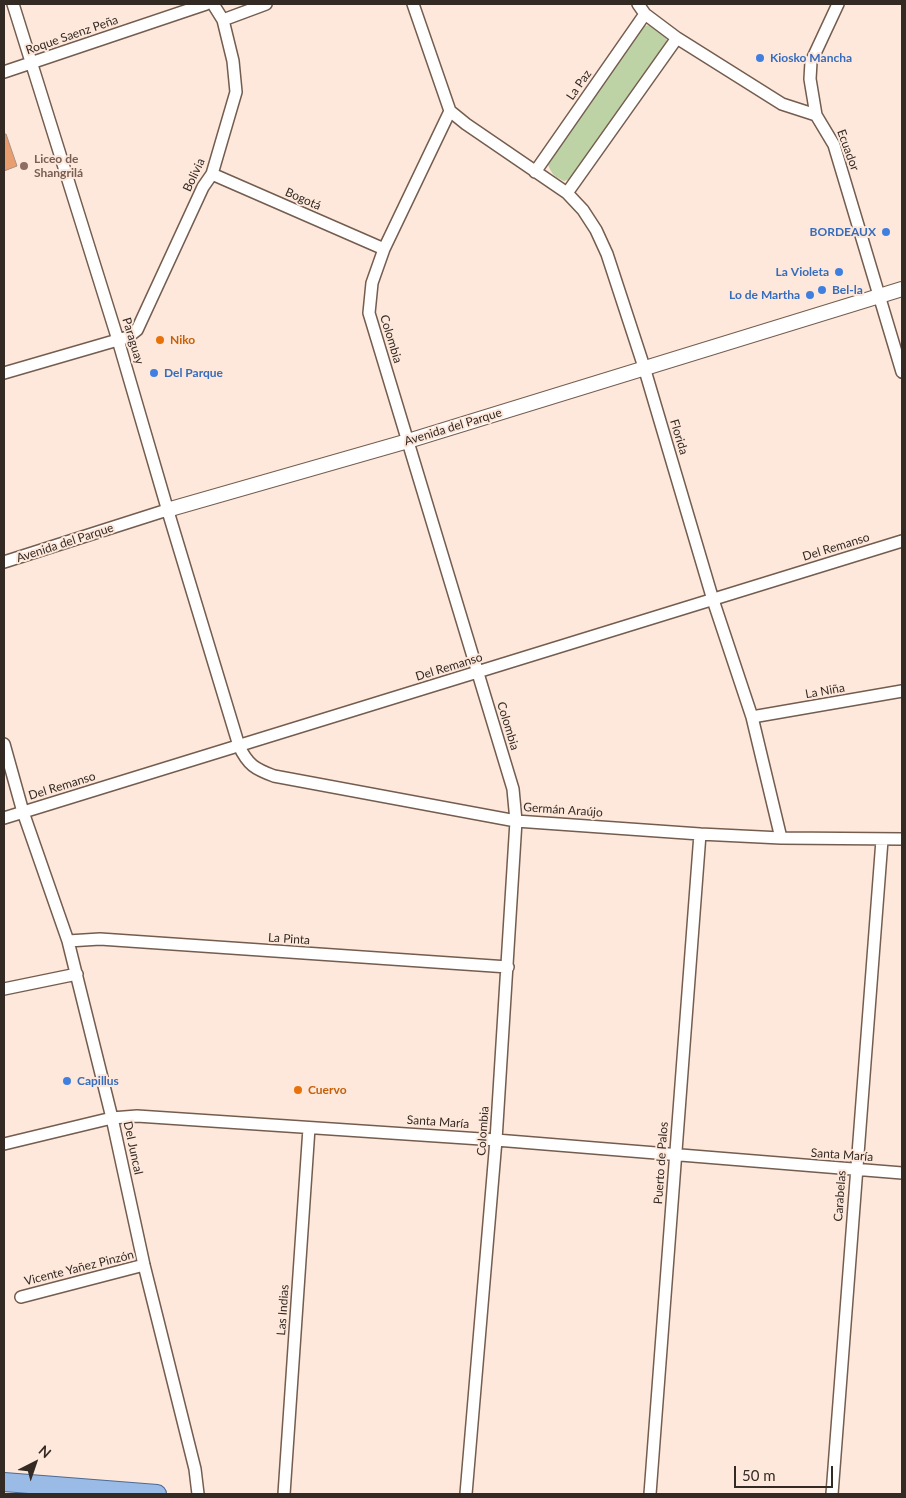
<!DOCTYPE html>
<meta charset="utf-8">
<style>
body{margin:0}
#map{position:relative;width:906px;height:1498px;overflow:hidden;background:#fde8db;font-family:Lato,sans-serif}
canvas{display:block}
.frame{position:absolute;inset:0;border:5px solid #342a24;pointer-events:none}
.north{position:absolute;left:10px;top:1438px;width:50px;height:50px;-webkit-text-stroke:4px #fde8db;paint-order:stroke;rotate:41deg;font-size:14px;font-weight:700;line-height:20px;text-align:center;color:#342a24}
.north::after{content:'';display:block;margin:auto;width:18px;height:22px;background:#342a24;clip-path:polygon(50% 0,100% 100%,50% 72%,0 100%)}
.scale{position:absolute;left:734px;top:1466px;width:99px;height:22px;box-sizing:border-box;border:2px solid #342a24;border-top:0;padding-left:6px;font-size:15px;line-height:18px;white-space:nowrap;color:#342a24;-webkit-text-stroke:4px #fde8db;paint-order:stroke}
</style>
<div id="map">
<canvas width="906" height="1498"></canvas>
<div class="frame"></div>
<div class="north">N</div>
<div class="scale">50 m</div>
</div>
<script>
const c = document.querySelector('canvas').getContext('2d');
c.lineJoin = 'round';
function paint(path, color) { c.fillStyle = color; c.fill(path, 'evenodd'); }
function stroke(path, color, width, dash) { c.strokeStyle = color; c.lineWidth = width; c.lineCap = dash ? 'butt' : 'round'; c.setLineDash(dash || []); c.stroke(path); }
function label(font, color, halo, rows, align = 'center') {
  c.font = font + ' Lato,sans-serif'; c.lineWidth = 4; c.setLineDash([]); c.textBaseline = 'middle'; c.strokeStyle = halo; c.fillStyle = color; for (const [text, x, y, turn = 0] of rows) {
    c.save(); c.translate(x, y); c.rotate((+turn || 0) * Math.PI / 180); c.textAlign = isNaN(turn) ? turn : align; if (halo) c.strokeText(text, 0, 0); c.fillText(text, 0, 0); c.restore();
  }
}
paint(new Path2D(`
 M650 25 665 35 668 43 570 179 564 181C555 177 551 174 548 164L644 26Z`), '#bdd3a5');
const building = new Path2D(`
 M4 134H6L17 166 4 171Z`);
paint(building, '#e99e6f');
stroke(building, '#aa9183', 1);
const minor = new Path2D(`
 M13 4 118 340 170 518 239 746C248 765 255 769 274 776L516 821 700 834 781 838 902 839
 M413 4 450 111 384 249 372 283 369 313 513 789 516 821 496 1140 466 1494
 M638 4 645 14 677 38 782 104 816 115
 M838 4 811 62 810 79 816 115 834 145 902 372
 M223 20 266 4
 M4 72 206 4
 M450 111 466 124 567 193 583 210 596 230 607 254 644 367 713 600 752 717 781 838
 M535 172 645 14
 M212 174 384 249
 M567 193 677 38
 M4 373 128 337 137 330 203 187 212 174 236 92 233 61 223 20 213 4
 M4 562 167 510
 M752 717 902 691
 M4 744 23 812 68 941 112 1118 144 1265 195 1469 198 1494
 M4 818 902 541
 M68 941 100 939 508 967
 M4 989 77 974
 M4 1144 112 1118 137 1116 496 1140 902 1173
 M21 1297 144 1265
 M284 1494 309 1128
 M650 1494 700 834
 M832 1494 882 840`);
const tertiary = new Path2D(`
 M167 510 408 441 902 289`);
const primary = new Path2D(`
 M4 1482 157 1494`);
stroke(minor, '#745d4f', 14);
stroke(tertiary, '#745d4f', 16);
stroke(primary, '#4b6b96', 20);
stroke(minor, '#fff', 11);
stroke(tertiary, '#fff', 14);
stroke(primary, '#9abbe5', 18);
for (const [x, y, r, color] of [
 [760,58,5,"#3f7fe0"],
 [24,166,5,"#8d6e63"],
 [886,232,5,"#3f7fe0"],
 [839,272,5,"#3f7fe0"],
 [822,290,5,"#3f7fe0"],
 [810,295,5,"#3f7fe0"],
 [160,340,5,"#e8710a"],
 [154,373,5,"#3f7fe0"],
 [67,1081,5,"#3f7fe0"],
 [298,1090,5,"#e8710a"]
]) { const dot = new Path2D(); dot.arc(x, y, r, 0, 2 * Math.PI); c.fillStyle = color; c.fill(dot); stroke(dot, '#fde8db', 2); }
label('12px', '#342a24', '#fde8db', [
 ["Roque Saenz Peña",72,35,-19],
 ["La Paz",579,85,-55],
 ["Ecuador",848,150,70],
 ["Bolivia",194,175,-65],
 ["Bogotá",303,199,24],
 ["Colombia",391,339,73],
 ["Paraguay",133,341,73],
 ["Avenida del Parque",453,427,-17],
 ["Florida",679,437,73],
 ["Avenida del Parque",65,543,-18],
 ["Del Remanso",836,547,-17],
 ["Del Remanso",449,667,-17],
 ["La Niña",825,691,-10],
 ["Colombia",508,726,73],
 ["Del Remanso",62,786,-17],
 ["Germán Araújo",563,810,4],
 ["La Pinta",289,939,4],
 ["Santa María",438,1122,4],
 ["Colombia",483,1131,-86],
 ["Del Juncal",133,1148,78],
 ["Santa María",842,1155,4],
 ["Puerto de Palos",661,1163,-86],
 ["Carabelas",840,1196,-86],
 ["Vicente Yañez Pinzón",79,1268,-14],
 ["Las Indias",283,1310,-86]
]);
label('bold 12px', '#366cbe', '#fde8db', [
 ["Kiosko Mancha",770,58],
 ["BORDEAUX",876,232,"right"],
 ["La Violeta",829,272,"right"],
 ["Bel-la",832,290],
 ["Lo de Martha",800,295,"right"],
 ["Del Parque",164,373],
 ["Capillus",77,1081]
], 'left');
label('bold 12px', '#785e54', '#fde8db', [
 ["Liceo de",34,159],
 ["Shangrilá",34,173]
], 'left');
label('bold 12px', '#c56008', '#fde8db', [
 ["Niko",170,340],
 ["Cuervo",308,1090]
], 'left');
</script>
